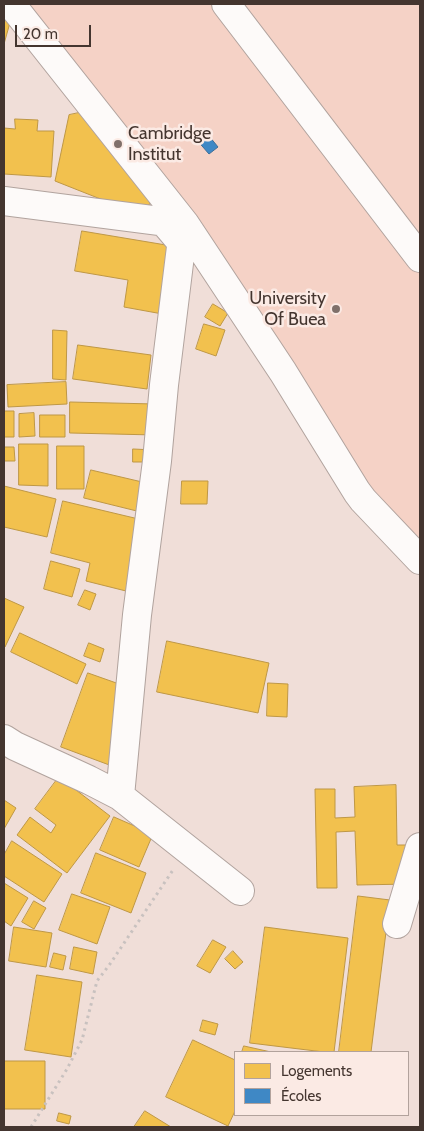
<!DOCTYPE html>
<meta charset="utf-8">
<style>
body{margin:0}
#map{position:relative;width:424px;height:1131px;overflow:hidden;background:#f0ded8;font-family:Cabin,sans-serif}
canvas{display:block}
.frame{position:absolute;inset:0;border:5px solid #44352f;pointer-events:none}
.legend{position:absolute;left:234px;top:1051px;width:175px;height:65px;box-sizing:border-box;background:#fbeae4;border:1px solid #b2a29c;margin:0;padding:6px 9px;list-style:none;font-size:15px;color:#44352f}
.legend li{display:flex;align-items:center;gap:10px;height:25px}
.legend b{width:25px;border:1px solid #b2a29c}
.scale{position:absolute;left:15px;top:25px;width:76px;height:22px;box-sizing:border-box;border:2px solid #44352f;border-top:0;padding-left:6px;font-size:15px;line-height:18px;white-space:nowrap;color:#44352f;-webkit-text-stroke:4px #fbeae4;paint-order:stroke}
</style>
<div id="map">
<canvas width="424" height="1131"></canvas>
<div class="frame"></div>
<ul class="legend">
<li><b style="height:14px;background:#f2c14e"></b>Logements</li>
<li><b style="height:14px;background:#3f88c5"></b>Écoles</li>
</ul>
<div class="scale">20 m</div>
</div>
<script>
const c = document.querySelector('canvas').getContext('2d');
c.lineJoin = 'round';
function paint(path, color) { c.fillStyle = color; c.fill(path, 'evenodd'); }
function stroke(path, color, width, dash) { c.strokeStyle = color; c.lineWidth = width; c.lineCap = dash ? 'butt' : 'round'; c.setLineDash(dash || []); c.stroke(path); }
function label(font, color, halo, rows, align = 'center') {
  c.font = font + ' Cabin,sans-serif'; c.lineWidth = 5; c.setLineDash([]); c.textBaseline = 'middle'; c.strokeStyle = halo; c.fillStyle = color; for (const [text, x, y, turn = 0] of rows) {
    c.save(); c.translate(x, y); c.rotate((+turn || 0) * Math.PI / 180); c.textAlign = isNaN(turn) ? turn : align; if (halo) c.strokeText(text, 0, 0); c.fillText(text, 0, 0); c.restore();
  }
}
paint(new Path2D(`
 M21 4H420V544L370 497Z`), '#f5d2c6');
const homes = new Path2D(`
 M4 17 11 19 4 44Z
 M88 111 155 197 141 215 55 181 69 115Z
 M15 119 38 120 37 131H54L51 177 4 174V128L15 129Z
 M82 231 190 249 179 317 124 307 128 280 75 271Z
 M213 304 228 313 220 326 205 317Z
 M204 324 225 330 216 356 196 349Z
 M53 330 67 331 66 380 53 379Z
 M78 345 151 355 147 389 73 379Z
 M66 382 67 404 8 407 7 385Z
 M70 402 155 404V435L70 433Z
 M4 411H14V437H4Z
 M34 413 35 436 19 437V414Z
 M40 415H65V437H40Z
 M19 444H48V486L19 485Z
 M57 446H84V489H57Z
 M4 447H14L15 461H4Z
 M133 449 154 450V462H133Z
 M91 470 155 485 149 514 84 498Z
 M182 481H208L207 504H181Z
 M4 486 56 499 47 537 4 527Z
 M63 501 147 521 130 592 86 581 90 563 51 553Z
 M51 561 80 569 72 597 44 589Z
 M85 590 96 594 90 610 78 605Z
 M4 598 24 607 5 647 4 646Z
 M20 633 86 664 77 684 11 652Z
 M167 641 269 663 258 713 157 692Z
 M89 643 104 649 100 662 84 656Z
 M88 673 139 691 112 766 61 747Z
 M268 683 288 684 287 717 267 716Z
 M59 777 110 816 67 873 17 835 30 817 51 833 56 825 35 809Z
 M396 785 397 845H408L409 884 357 885 355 831 336 832 337 888H317L315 789H335V818L355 817 354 787Z
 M4 800 16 808 4 829Z
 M114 817 153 834 139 867 100 850Z
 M12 841 62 874 44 902 4 876V855Z
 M96 853 146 873 131 913 81 893Z
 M4 883 28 898 11 926 4 921Z
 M72 894 110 907 97 944 59 930Z
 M358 896 390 900 371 1052H339Z
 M34 901 46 908 34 929 22 922Z
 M14 927 52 933 46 967 9 961Z
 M265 927 348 938 334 1052H324L250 1043Z
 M213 940 226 947 210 973 197 966Z
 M74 947 97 952 93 974 70 969Z
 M233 951 243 962 235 969 225 959Z
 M54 953 66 956 63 970 50 967Z
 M37 975 82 982 71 1057 25 1050Z
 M203 1020 218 1024 215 1035 200 1031Z
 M193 1040 235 1060V1111L228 1126 166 1097Z
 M244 1046 271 1052H242Z
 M4 1061H45V1109H4Z
 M145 1111 171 1127H134Z
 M59 1113 71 1116 69 1124 57 1121Z`);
paint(homes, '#f2c14e');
stroke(homes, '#be9745', 1);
const schools = new Path2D(`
 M205 131 218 147 209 154 196 139Z`);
paint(schools, '#3f88c5');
stroke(schools, '#406f98', 1);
const minor = new Path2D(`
 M11 4 185 224 283 372 357 492 363 500 420 560
 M226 4 420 258
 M4 201 183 224
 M4 739 15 746 89 780 120 796 240 891
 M120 796 137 615 157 461 164 385 181 247V242L164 222
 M397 924 420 847`);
stroke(minor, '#b1a39e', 30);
stroke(new Path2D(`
 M31 1127 67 1069 82 1040 97 981 110 964 173 870`), '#c8c1bf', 3, [2.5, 4]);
stroke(minor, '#fdfaf9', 28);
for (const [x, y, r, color] of [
 [118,144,5,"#80706a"],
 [336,309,5,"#80706a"]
]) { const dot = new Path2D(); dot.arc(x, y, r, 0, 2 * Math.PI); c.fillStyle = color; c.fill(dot); stroke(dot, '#fbeae4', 2); }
label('18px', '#44352f', '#fbeae4', [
 ["Cambridge",128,134],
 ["Institut",128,155],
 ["University",326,299,"right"],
 ["Of Buea",326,320,"right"]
], 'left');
</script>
